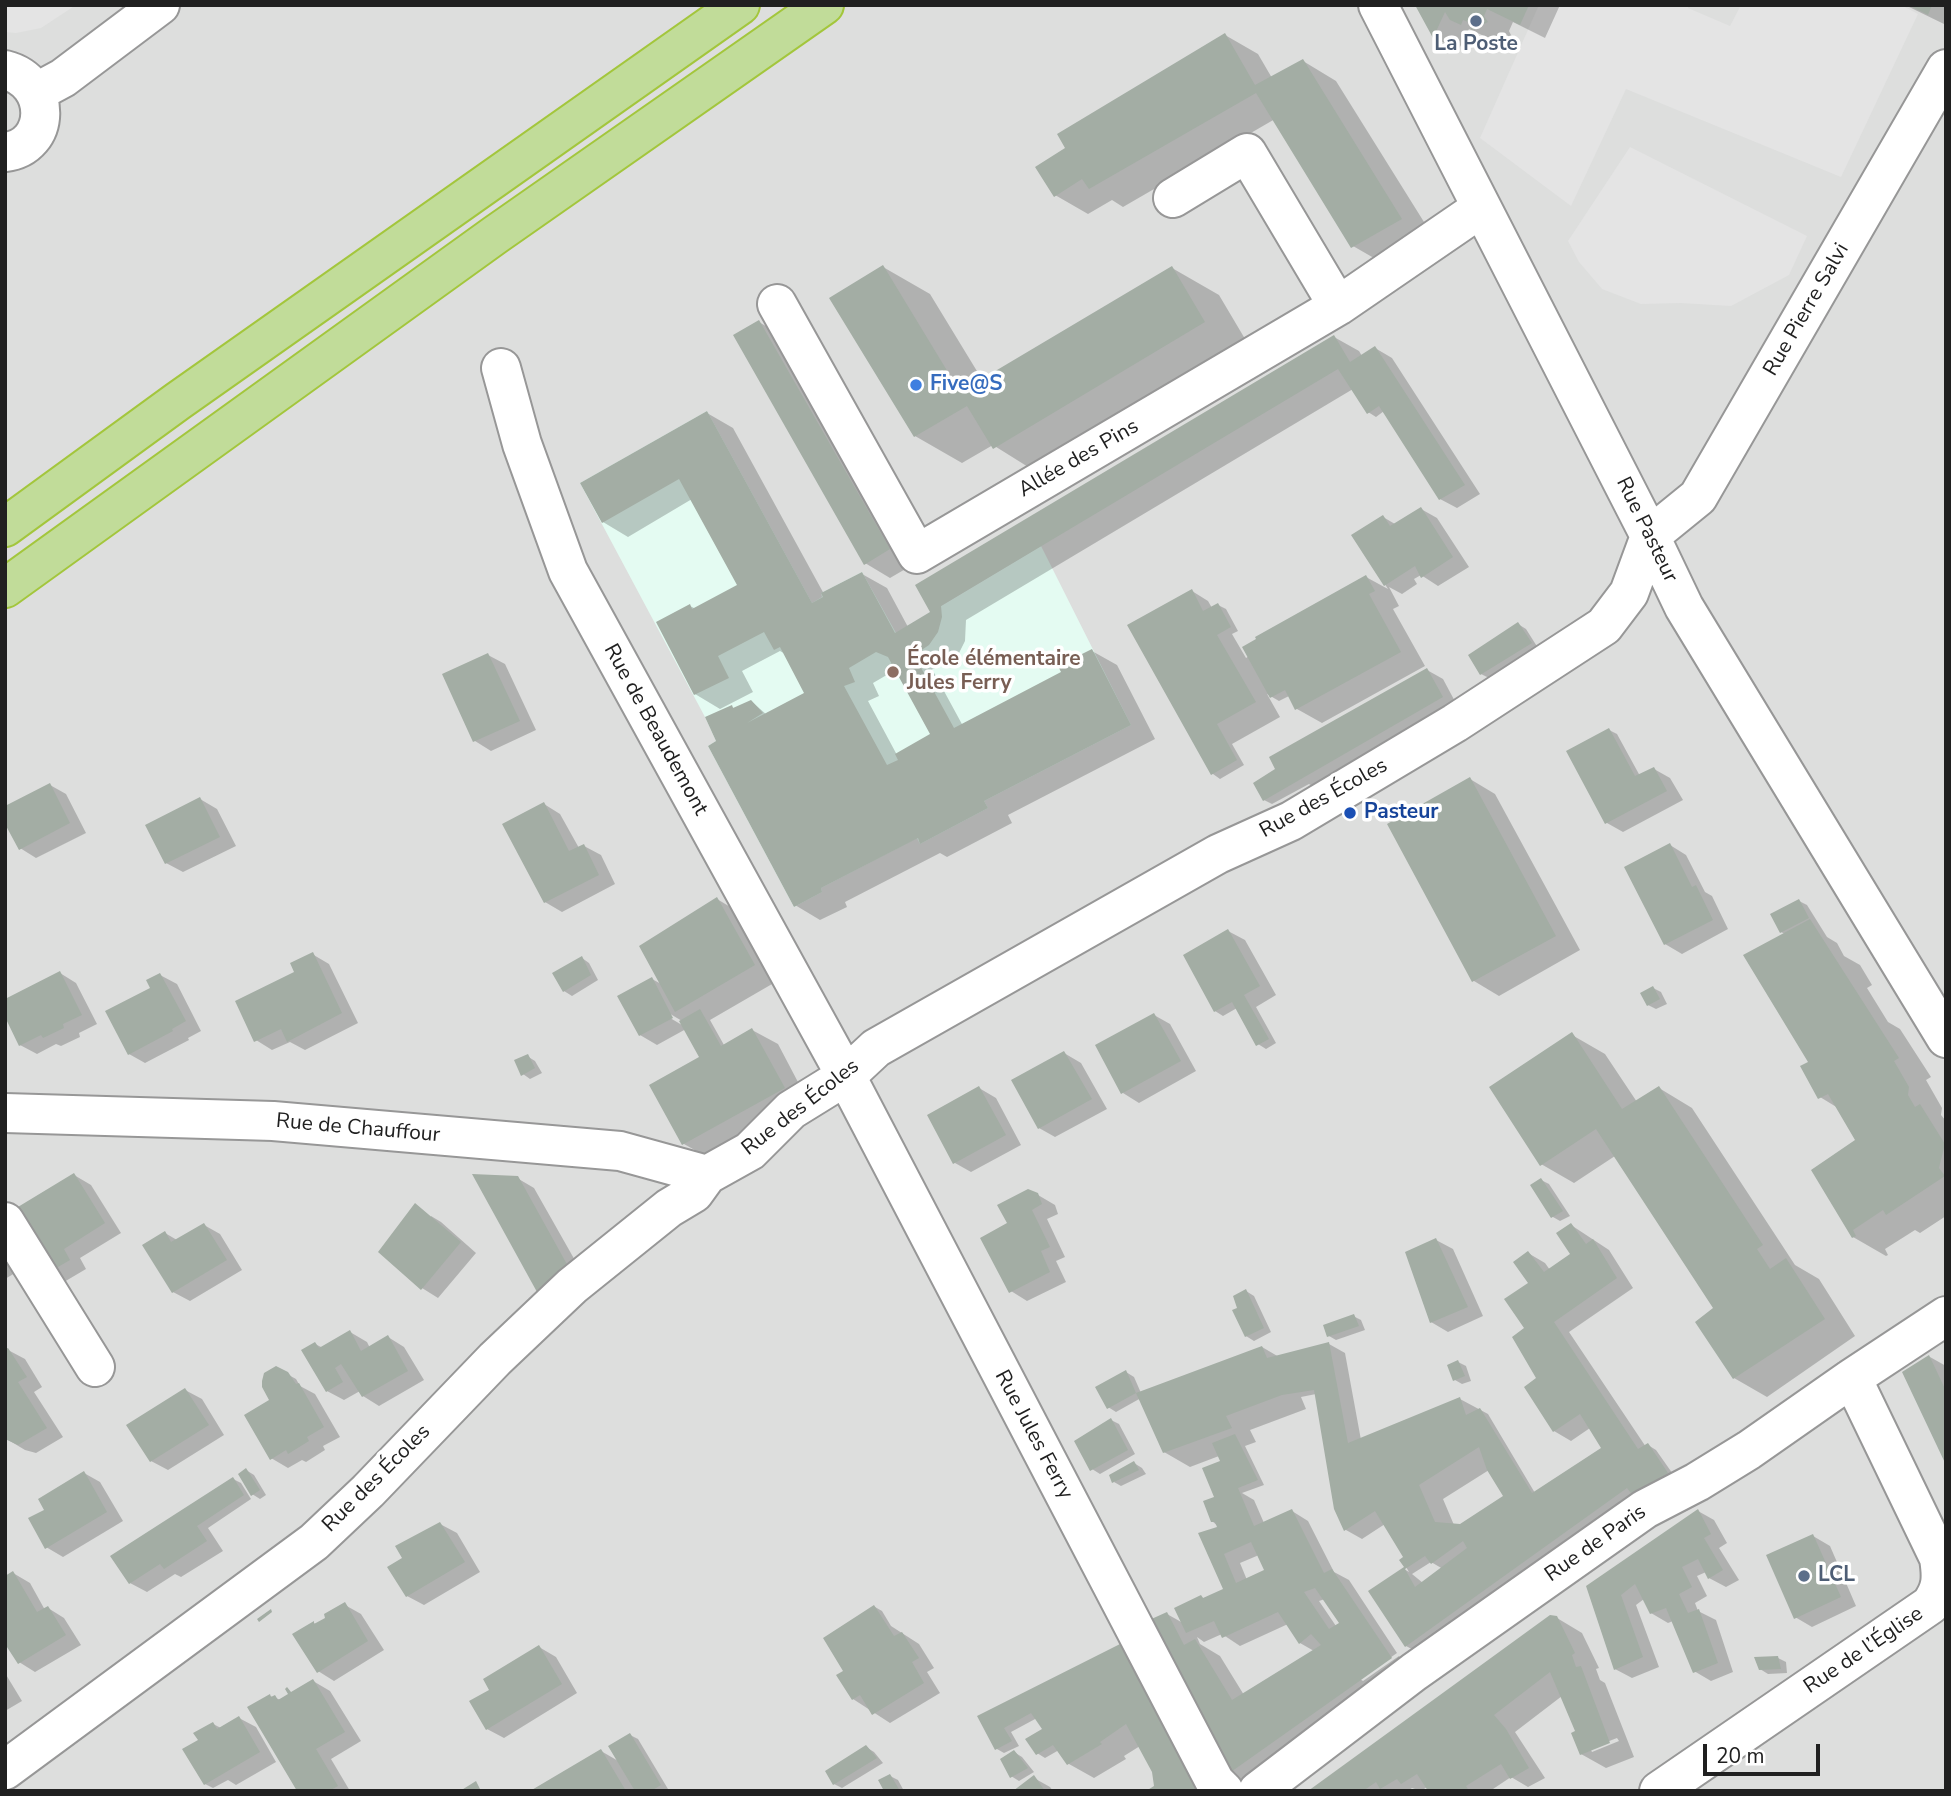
<!DOCTYPE html>
<meta charset="utf-8">
<style>
body{margin:0}
#map{position:relative;width:1951px;height:1796px;overflow:hidden;background:#e7efe9;font-family:"Nunito Sans",sans-serif}
canvas{display:block}
.frame{position:absolute;inset:0;border:7px solid #202020;pointer-events:none}
.scale{position:absolute;left:1703px;top:1744px;width:117px;height:32px;box-sizing:border-box;border:4px solid #202020;border-top:0;padding-left:9px;font-size:21px;line-height:24px;white-space:nowrap;color:#202020;-webkit-text-stroke:5px #fff;paint-order:stroke}
</style>
<div id="map">
<canvas width="1951" height="1796"></canvas>
<div class="frame"></div>
<div class="scale">20 m</div>
</div>
<script>
const c = document.querySelector('canvas').getContext('2d');
c.lineJoin = 'round';
function paint(path, color) { c.fillStyle = color; c.fill(path, 'evenodd'); }
function stroke(path, color, width, dash) { c.strokeStyle = color; c.lineWidth = width; c.lineCap = dash ? 'butt' : 'round'; c.setLineDash(dash || []); c.stroke(path); }
function label(font, color, halo, rows, align = 'center') {
  c.font = font + ' "Nunito Sans",sans-serif'; c.lineWidth = 7; c.setLineDash([]); c.textBaseline = 'middle'; c.strokeStyle = halo; c.fillStyle = color; for (const [text, x, y, turn = 0] of rows) {
    c.save(); c.translate(x, y); c.rotate((+turn || 0) * Math.PI / 180); c.textAlign = isNaN(turn) ? turn : align; if (halo) c.strokeText(text, 0, 0); c.fillText(text, 0, 0); c.restore();
  }
}
paint(new Path2D(`
 M5 5H1946V1791H5Z`), '#dddedd');
paint(new Path2D(`
 M707 411 812 603 822 597 821 593 862 572 896 633 1041 546 1131 725 984 801 988 808 920 844 917 838 821 888 822 892 794 907 708 746 716 741 705 717 580 483Z`), '#e4fbf2');
paint(new Path2D(`
 M5 5H76L41 28 16 33 5 32Z
 M1539 5H1688V8L1730 26 1741 5H1901L1918 14 1841 177 1626 89 1571 206 1480 138Z
 M1630 147 1807 236 1789 275 1731 306 1681 303 1641 304 1602 289 1579 262 1568 241Z`), '#e4e4e4');
paint(new Path2D(`
 M1417 5H1560L1545 38 1513 22 1509 31 1512 37 1499 43 1469 29 1458 51 1434 37Z
 M1905 5H1946V25Z
 M1225 35 1258 54 1272 78 1303 61 1336 81 1434 238 1386 265 1353 246 1275 119 1123 207 1112 200 1088 214 1055 195Z
 M883 267 930 294 983 381 1172 268 1219 295 1251 349 1041 475 993 445 962 463 915 436Z
 M759 322 784 337 914 564 890 578 865 563Z
 M1334 337 1359 351 1362 356 1375 348 1392 358 1480 494 1457 508 1440 499 1384 411 1376 417 1368 412 1353 389 966 620 965 641 959 653 947 665 932 669 963 726 1061 674 1092 651 1117 665 1155 739 1008 815 1012 823 947 857 940 853 845 902 847 907 820 920 795 905 720 741 732 707 735 709 751 701 767 715 807 693 787 655 780 651 742 671 753 692 720 709 695 694 690 606 696 609 739 585 692 499 628 537 603 522 707 413 733 428 824 594 862 574 887 588 908 627 932 613 917 586ZM897 669 933 735 897 755 868 701 879 696 873 683Z
 M1421 509 1437 518 1469 567 1438 586 1421 575 1414 579 1417 584 1402 594 1389 587 1399 606 1393 609 1425 666 1322 723 1297 709 1289 696 1279 701 1267 694 1280 717 1232 744 1244 765 1220 779 1213 774 1129 626 1192 591 1208 601 1212 608 1218 605 1226 609 1238 631 1232 634 1246 658 1366 577 1388 589 1354 536 1383 517 1395 524Z
 M1518 624 1526 629 1538 648 1489 678 1481 674Z
 M488 655 505 664 536 730 491 751 475 741Z
 M1427 670 1443 679 1458 707 1317 789 1309 784 1272 804 1264 800Z
 M1609 730 1617 734 1640 776 1654 769 1670 778 1683 800 1623 832 1607 823Z
 M1470 779 1495 794 1580 950 1499 996 1474 981 1390 825Z
 M50 785 66 794 86 833 36 858 20 848Z
 M200 799 217 809 236 846 183 872 166 863Z
 M544 804 560 814 579 848 584 846 601 855 615 884 562 912 545 902Z
 M1670 845 1686 855 1705 892 1712 896 1728 929 1682 954 1665 944Z
 M717 899 742 914 779 980 710 1020 724 1045 752 1030 778 1044 809 1103 709 1158 684 1144 701 1058 686 1029 657 1045 640 1035 652 979 663 985ZM667 1012 682 1021V1025L665 1015Z
 M1799 901 1807 905 1827 937 1837 943 1844 956 1860 965 1872 985 1867 988 1888 1022 1900 1029 1931 1077 1926 1080 1942 1108 1941 1115 1946 1121V1216L1920 1233 1915 1230 1885 1249 1888 1255 1886 1256 1853 1237 1814 1171 1857 1141 1838 1108 1820 1097 1810 1062 1785 934 1781 932Z
 M1228 931 1245 940 1276 995 1256 1007 1276 1043 1266 1049 1258 1044 1237 1008 1223 1016 1215 1011Z
 M312 954 329 964 358 1023 305 1050 290 1042 272 1050 256 1040 296 973Z
 M582 958 589 963 598 980 572 996 564 991 555 973Z
 M60 973 76 983 97 1024 79 1033 80 1037 61 1046 56 1044 37 1054 20 1045Z
 M160 975 177 984 201 1031 188 1038 189 1040 145 1063 129 1054Z
 M1653 988 1661 992 1667 1004 1656 1009 1648 1005Z
 M1154 1015 1170 1024 1196 1071 1139 1103 1123 1093Z
 M1572 1035 1605 1054 1637 1102 1659 1088 1692 1108 1795 1265 1819 1279 1855 1336 1767 1397 1734 1378 1715 1308 1615 1156 1574 1183 1541 1164Z
 M1064 1053 1081 1063 1107 1109 1055 1137 1039 1128Z
 M527 1056 535 1061 542 1073 530 1079 523 1074Z
 M979 1088 996 1098 1021 1145 971 1172 955 1163Z
 M74 1175 91 1185 121 1233 80 1258 86 1269 64 1282 11 1213Z
 M475 1176 517 1178 534 1188 585 1278 555 1300 538 1291Z
 M1541 1180 1549 1184 1570 1216 1560 1221 1553 1217Z
 M1038 1195 1055 1205 1058 1214 1047 1219 1065 1257 1056 1261 1066 1282 1027 1301 1011 1291 1009 1224Z
 M431 1216 441 1222 476 1253 438 1298 422 1288Z
 M204 1225 220 1234 242 1270 190 1301 173 1292 165 1233 177 1240Z
 M1571 1225 1609 1250 1633 1288 1569 1332 1646 1447 1648 1445 1656 1450 1675 1477 1423 1655 1406 1646 1404 1569 1409 1572 1402 1560 1405 1558 1385 1524 1362 1539 1346 1530 1316 1394 1301 1397 1306 1409 1250 1430 1256 1442 1245 1446 1264 1485 1242 1493 1254 1500 1264 1523 1292 1511 1308 1521 1334 1572 1349 1580 1397 1653 1360 1679 1363 1681 1399 1656 1408 1668 1254 1787 1229 1773 1167 1614 1183 1623 1201 1597 1205 1599 1225 1590 1220 1528 1212 1521 1222 1462 1219 1456 1190 1467 1164 1452 1141 1398 1116 1412 1108 1407 1126 1372 1134 1377 1141 1393 1262 1347 1279 1357 1329 1344 1345 1353 1361 1440 1460 1399 1488 1414 1535 1493 1604 1449 1590 1428 1571 1441 1554 1431 1526 1329 1531 1283 1528 1253 1545 1263 1550 1270 1573 1255ZM1489 1470 1505 1497 1461 1526 1454 1525 1443 1499ZM1259 1555 1267 1571 1247 1580 1240 1563ZM1431 1562 1443 1569 1423 1583 1412 1574ZM1325 1599 1341 1624 1336 1626 1319 1601ZM1288 1624 1300 1643 1314 1651 1244 1695 1220 1656 1200 1644 1197 1637 1204 1642 1222 1634 1240 1646Z
 M1436 1240 1453 1249 1483 1316 1448 1332 1431 1322Z
 M5 1257 15 1273 5 1279Z
 M1246 1291 1254 1296 1271 1332 1254 1341 1246 1336 1239 1309Z
 M1353 1316 1361 1320 1365 1330 1336 1340 1329 1336Z
 M350 1332 367 1342 370 1348 388 1337 404 1347 424 1380 379 1406 363 1396 360 1391 344 1400 327 1391 315 1344 323 1348Z
 M8 1350 25 1359 42 1387 34 1392 63 1437 36 1453 25 1450 5 1438Z
 M1930 1357 1946 1366V1461Z
 M1458 1362 1466 1366 1471 1381 1462 1384 1455 1380Z
 M287 1374 296 1379 300 1386 315 1394 340 1437 323 1446 325 1450 306 1462 302 1460 288 1468 271 1458 273 1400Z
 M185 1390 202 1399 224 1435 168 1470 151 1461Z
 M1111 1420 1119 1424 1135 1454 1100 1474 1092 1469Z
 M1134 1463 1142 1468 1146 1474 1121 1486 1114 1482Z
 M246 1470 254 1475 266 1495 260 1499 252 1494Z
 M84 1473 100 1482 123 1521 63 1557 46 1547V1510Z
 M233 1479 241 1483 251 1499 208 1528 223 1551 181 1577 175 1574 147 1592 130 1583Z
 M1698 1511 1714 1520 1727 1543 1719 1548 1739 1580 1726 1587 1709 1578 1706 1572 1697 1576 1707 1596 1695 1603 1698 1611 1716 1620 1733 1672 1711 1681 1694 1671 1673 1621 1668 1623 1651 1613 1644 1599 1636 1605 1659 1667 1632 1678 1615 1669 1588 1587Z
 M440 1524 457 1533 480 1572 424 1605 407 1596 404 1559Z
 M1813 1536 1830 1546 1856 1606 1812 1627 1795 1617Z
 M13 1573 30 1583 45 1610 48 1608 64 1618 81 1645 35 1672 19 1662Z
 M345 1605 361 1614 384 1650 334 1681 318 1671 295 1634 314 1623 317 1625Z
 M875 1607 882 1611 891 1626 919 1644 934 1668 927 1672 940 1693 890 1723 853 1699 845 1671Z
 M1557 1618 1582 1633 1599 1668 1596 1669 1600 1680 1605 1683 1634 1757 1606 1768 1581 1754 1577 1732 1562 1696 1515 1732 1545 1778 1528 1787 1511 1777 1490 1791H1430L1427 1787 1421 1791 1412 1788 1408 1791H1311ZM1617 1738 1619 1741 1592 1752 1591 1750 1599 1745Z
 M1126 1643 1151 1658 1183 1716 1178 1719 1216 1791H1149L1156 1787 1153 1772 1140 1746 1124 1756 1126 1759 1094 1778 1069 1764 1059 1750 1045 1758 1037 1753 1028 1740 1045 1729 1037 1718 1011 1732 1019 1746 1004 1753 997 1749 980 1717Z
 M539 1647 556 1657 577 1693 504 1738 487 1729 491 1690Z
 M1778 1658 1786 1662 1787 1673 1768 1674 1760 1669Z
 M5 1673 22 1701 5 1711Z
 M313 1681 330 1691 361 1741 331 1759 350 1791H299L270 1696 281 1700Z
 M239 1718 256 1727 276 1762 236 1785 228 1780 213 1788 205 1784 200 1741 213 1724 221 1728Z
 M630 1735 638 1739 668 1789 534 1791 601 1751 620 1762Z
 M866 1747 874 1752 883 1763 842 1788 834 1784Z
 M1014 1752 1022 1757 1034 1772 1019 1781 1011 1776Z
 M890 1776 898 1780 904 1791H886Z
 M1034 1778 1050 1787 1053 1791H1016Z`), '#0003');
paint(new Path2D(`
 M1415 5H1529L1520 25 1487 9 1484 16 1488 22 1472 30 1468 22 1463 20 1461 25 1450 20 1445 12 1433 38Z
 M1908 5H1932L1928 15Z
 M1225 33 1255 85 1303 59 1402 219 1351 248 1256 93 1089 189 1082 179 1054 197 1035 167 1065 148 1057 134Z
 M883 265 960 392 1172 266 1205 322 993 449 967 406 914 437 829 298Z
 M759 320 890 549 864 565 733 335Z
 M1334 335 1350 362 1375 346 1465 485 1439 500 1379 406 1367 414 1338 369 941 606 942 617 938 632 929 645 914 655 954 728 1061 672 1058 666 1092 649 1131 725 984 801 988 808 920 844 918 838 821 888 822 892 794 907 708 746 716 741 705 717 732 705 733 708 751 700 763 713 747 723 804 693 780 647 774 650 764 632 718 656 729 678 694 695 656 622 690 604 692 609 737 585 679 479 602 523 580 483 707 411 812 603 823 597 821 593 862 572 895 633 930 612 915 585ZM876 652 888 657 930 734 895 754 898 760 887 765 844 686 855 682 849 668Z
 M1421 507 1453 557 1421 578 1415 566 1384 586 1351 535 1383 515 1390 526Z
 M1366 575 1375 591 1369 594 1401 652 1295 710 1285 690 1270 698 1242 647 1256 639 1255 637Z
 M1192 589 1203 611 1218 603 1231 627 1217 635 1256 702 1217 724 1237 760 1211 775 1127 625Z
 M1518 622 1532 643 1480 675 1468 655Z
 M488 653 520 721 473 742 442 674Z
 M1427 668 1443 697 1263 801 1253 783 1275 769 1269 757Z
 M1609 728 1635 776 1654 767 1667 791 1605 824 1566 751Z
 M1470 777 1556 936 1472 982 1387 824Z
 M50 783 70 823 19 850 5 824V806Z
 M200 797 220 837 165 864 145 825Z
 M544 802 569 851 584 844 599 875 544 903 502 824Z
 M1670 843 1692 887 1696 885 1713 920 1664 945 1624 867Z
 M717 897 755 965 675 1012 639 946Z
 M1799 899 1809 918 1780 933 1770 914Z
 M1810 919 1899 1058 1894 1061 1909 1087 1908 1095 1915 1107 1920 1104 1945 1144 1939 1168 1945 1176 1886 1215 1883 1210 1853 1230 1856 1236 1852 1238 1811 1170 1855 1140 1828 1094 1818 1099 1800 1066 1808 1062 1743 955Z
 M1228 929 1260 986 1244 995 1269 1039 1256 1046 1232 1002 1214 1012 1183 955Z
 M313 952 342 1013 287 1042 281 1029 254 1042 235 1001 294 972 290 963Z
 M582 956 591 975 563 992 552 973Z
 M60 971 82 1015 63 1024 64 1028 43 1038 41 1035 19 1046 5 1017V999Z
 M160 973 186 1021 172 1029 173 1031 128 1055 105 1011 150 988 146 980Z
 M652 977 673 1018 639 1036 617 996Z
 M1653 986 1660 999 1647 1006 1640 993Z
 M700 1009 721 1046 752 1028 785 1088 682 1145 649 1085 699 1057 679 1021Z
 M1154 1013 1181 1061 1121 1094 1095 1045Z
 M1572 1032 1622 1109 1659 1086 1763 1245 1757 1249 1770 1269 1786 1258 1825 1319 1733 1379 1695 1322 1713 1308 1596 1129 1540 1166 1489 1087Z
 M1064 1051 1092 1099 1038 1129 1011 1080Z
 M528 1054 535 1068 521 1076 514 1060Z
 M979 1086 1006 1135 953 1164 927 1115Z
 M74 1173 105 1223 64 1249 70 1260 46 1274 8 1213Z
 M472 1174 518 1176 569 1268 537 1292Z
 M1541 1178 1563 1211 1551 1218 1530 1185Z
 M1028 1189 1038 1193 1042 1204 1032 1210 1050 1247 1041 1251 1050 1272 1009 1293 980 1238 1007 1223 997 1205Z
 M415 1203 461 1242 421 1290 378 1252Z
 M204 1223 227 1260 172 1293 142 1245 165 1231 171 1242Z
 M1571 1223 1586 1244 1593 1239 1617 1278 1554 1322 1638 1449 1648 1443 1668 1473 1634 1497 1627 1488 1405 1647 1368 1591 1404 1567 1399 1560 1403 1557 1375 1511 1344 1531 1334 1509 1314 1390 1282 1395 1226 1416 1232 1428 1163 1453 1136 1393 1107 1409 1095 1387 1126 1370 1136 1393 1262 1346 1267 1358 1329 1342 1348 1443 1460 1397 1466 1415 1480 1408 1532 1493 1601 1448 1580 1414 1553 1432 1524 1387 1536 1378 1512 1337 1524 1328 1504 1299 1528 1283 1513 1262 1528 1251 1544 1272 1570 1254 1556 1233ZM1479 1447 1487 1470 1503 1496 1460 1524 1435 1522 1419 1485ZM1463 1541 1467 1548 1415 1587 1405 1569 1425 1556 1431 1564Z
 M1436 1238 1468 1307 1430 1323 1405 1252Z
 M1246 1289 1264 1328 1245 1337 1232 1310 1237 1308 1233 1296Z
 M1354 1314 1359 1326 1327 1337 1323 1325Z
 M350 1330 361 1351 388 1335 408 1371 362 1397 341 1364 335 1368 343 1382 326 1392 301 1350 315 1342 319 1348Z
 M8 1348 27 1377 18 1382 47 1428 18 1445 5 1439V1349Z
 M1929 1355 1946 1391V1465L1902 1372Z
 M1458 1360 1465 1376 1453 1381 1447 1365Z
 M276 1366 288 1372 296 1384 299 1383 324 1427 307 1437 309 1441 288 1454 286 1450 270 1460 244 1415 269 1400 262 1387V1381L264 1373Z
 M185 1388 209 1425 150 1462 126 1425Z
 M1111 1418 1128 1450 1090 1471 1074 1441Z
 M1235 1434 1258 1480 1238 1488 1254 1526 1292 1509 1324 1573 1332 1569 1392 1658 1228 1774 1147 1621 1167 1612 1184 1645 1195 1639 1232 1700 1321 1645 1311 1634 1299 1644 1278 1612 1222 1638 1214 1621 1186 1633 1174 1608 1201 1595 1203 1598 1223 1589 1198 1533 1217 1527 1215 1522H1211L1203 1501 1214 1497 1202 1468 1220 1461 1212 1443ZM1251 1542 1264 1570 1236 1583 1224 1554ZM1315 1588 1339 1623 1329 1629 1304 1592Z
 M1134 1461 1139 1470 1112 1483 1109 1475Z
 M246 1468 260 1490 251 1496 238 1474Z
 M84 1471 107 1512 45 1549 28 1518 44 1510 38 1499Z
 M233 1477 244 1495 197 1526 207 1541 164 1569 160 1564 129 1584 110 1556Z
 M1698 1509 1711 1534 1704 1538 1723 1570 1708 1579 1698 1559 1682 1567 1692 1587 1679 1594 1688 1613 1699 1609 1718 1663 1693 1673 1666 1608 1650 1614 1635 1584 1621 1595 1643 1657 1614 1670 1586 1586Z
 M440 1522 465 1562 406 1597 387 1567 402 1558 395 1546Z
 M1813 1534 1841 1597 1794 1619 1766 1555Z
 M13 1571 37 1612 48 1606 66 1635 18 1664 5 1644V1576Z
 M345 1602 368 1641 317 1673 292 1634 314 1621V1624L325 1618 324 1614Z
 M874 1605 894 1636 902 1632 919 1658 912 1662 924 1683 872 1715 860 1695 852 1700 836 1675 843 1671 823 1638Z
 M271 1609 272 1612 259 1622 257 1619Z
 M1550 1615 1557 1616 1575 1653 1572 1655 1576 1667 1581 1666 1610 1743 1580 1755 1571 1733 1575 1731 1550 1672 1494 1715 1506 1729 1529 1768 1510 1779 1501 1764 1466 1786 1469 1791H1428L1417 1774 1401 1784 1397 1779 1380 1789 1376 1782 1363 1791H1308Z
 M1126 1641 1206 1791H1146L1154 1786 1152 1772 1126 1724 1100 1742 1102 1744 1067 1765 1053 1745 1036 1755 1025 1739 1042 1729 1031 1713 1004 1728 1012 1741 995 1750 977 1716Z
 M539 1645 562 1684 486 1730 469 1701 489 1690 483 1679Z
 M1778 1656 1781 1669 1759 1670 1754 1657Z
 M313 1679 345 1732 316 1749 338 1786 329 1791H297L247 1707 270 1694 271 1697 275 1695 278 1700 288 1694 285 1689 287 1687 291 1692Z
 M239 1716 260 1752 204 1785 182 1749 198 1740 193 1733 213 1722 217 1729Z
 M630 1733 661 1785 651 1791H635L608 1746Z
 M866 1745 877 1758 833 1785 825 1771Z
 M601 1749 626 1791H530Z
 M1014 1750 1028 1768 1010 1778 1000 1759Z
 M890 1774 900 1791H884L878 1780Z
 M1034 1775 1045 1791H1013Z
 M476 1781 481 1791H460Z`), '#a3ada4');
const minor = new Path2D(`
 M1378 5 1650 536 1684 607 1946 1038
 M5 70C53 82 51 147 5 152
 M37 92 63 78 160 5
 M1173 198 1247 153 1338 306
 M777 304 917 554 1338 306 1481 208
 M501 368 522 444 568 571 846 1076 1215 1782 1224 1791
 M1650 536 1698 497 1946 69
 M5 1113 273 1121 620 1151 707 1175
 M5 1222 95 1367
 M5 1770 314 1542 368 1491 495 1359 572 1286 669 1208 694 1193 707 1175 750 1151 791 1110 846 1076 876 1048 1218 854 1291 821 1455 723 1604 626 1629 593 1650 536
 M1258 1791 1414 1672 1645 1509 1697 1482 1749 1450 1852 1378 1946 1316
 M1659 1791 1930 1605C1942 1589 1942 1578 1939 1558L1852 1378`);
const highway = new Path2D(`
 M5 527 178 401 740 5
 M5 588 495 235 824 5`);
stroke(minor, '#979797', 42);
stroke(highway, '#a3c63c', 42);
stroke(minor, '#fff', 38);
stroke(highway, '#c1dc99', 38);
for (const [x, y, r, color] of [
 [1476,21,7,"#5c6f8a"],
 [916,385,7,"#3f7fe0"],
 [893,672,7,"#8d6e63"],
 [1350,813,7,"#1a4fb4"],
 [1804,1576,7,"#5c6f8a"]
]) { const dot = new Path2D(); dot.arc(x, y, r, 0, 2 * Math.PI); c.fillStyle = color; c.fill(dot); stroke(dot, '#fff', 2.5); }
label('bold 21px', '#4e5e75', '#fff', [
 ["La Poste",1476,45],
 ["LCL",1818,1576,"left"]
]);
label('21px', '#202020', '#fff', [
 ["Rue Pierre Salvi",1807,310,-60],
 ["Allée des Pins",1079,459,-30],
 ["Rue Pasteur",1646,530,64],
 ["Rue de Beaudemont",655,730,61],
 ["Rue des Écoles",1324,799,-29],
 ["Rue des Écoles",801,1108,-38],
 ["Rue de Chauffour",358,1129,5],
 ["Rue Jules Ferry",1033,1435,62],
 ["Rue des Écoles",377,1479,-45],
 ["Rue de Paris",1596,1544,-35],
 ["Rue de l’Église",1864,1651,-34]
]);
label('bold 21px', '#366cbe', '#fff', [
 ["Five@S",930,385]
], 'left');
label('bold 21px', '#785e54', '#fff', [
 ["École élémentaire",907,660],
 ["Jules Ferry",907,684]
], 'left');
label('bold 21px', '#164399', '#fff', [
 ["Pasteur",1364,813]
], 'left');
</script>
